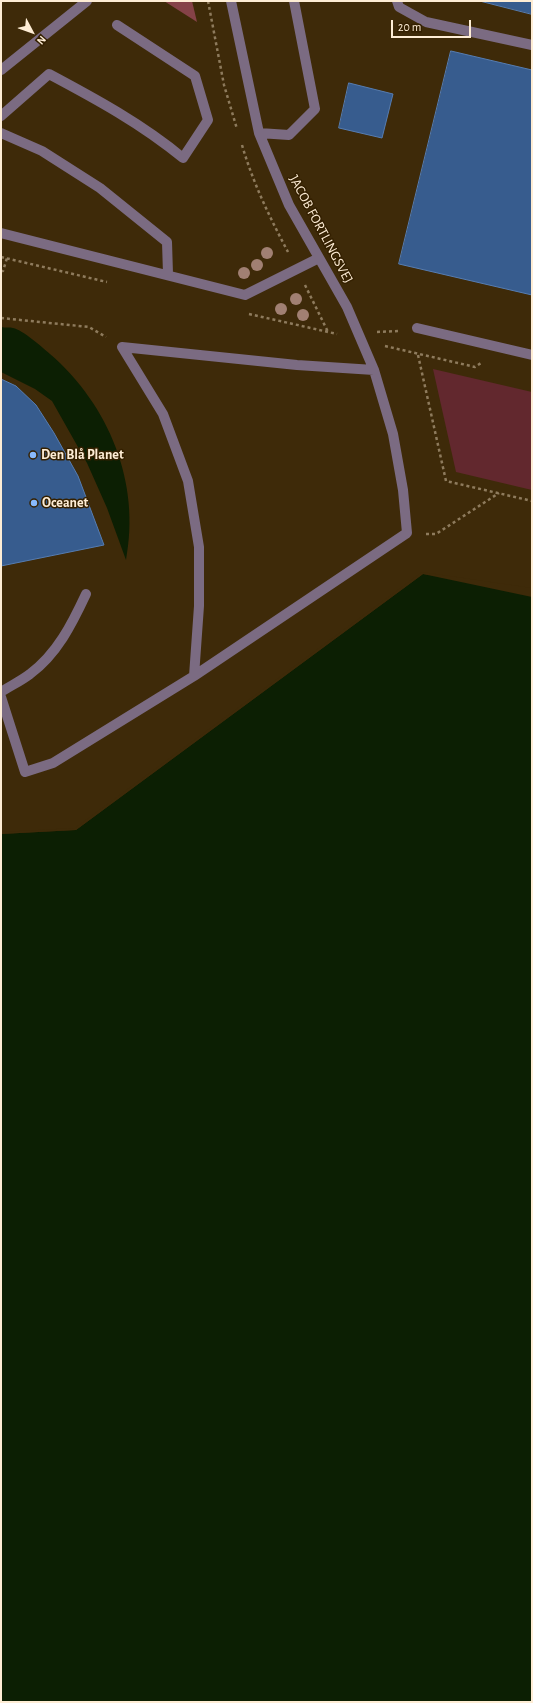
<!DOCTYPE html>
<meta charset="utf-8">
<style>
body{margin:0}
#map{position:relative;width:533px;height:1703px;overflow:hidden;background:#3e2a09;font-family:"Alegreya Sans",sans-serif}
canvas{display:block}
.frame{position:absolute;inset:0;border:2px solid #feedd5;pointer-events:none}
.north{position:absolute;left:12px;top:12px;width:40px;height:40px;-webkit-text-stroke:3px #342000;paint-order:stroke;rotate:131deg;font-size:11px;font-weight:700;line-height:16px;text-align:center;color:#feedd5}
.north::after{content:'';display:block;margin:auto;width:14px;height:18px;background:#feedd5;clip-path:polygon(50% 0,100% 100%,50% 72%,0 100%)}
.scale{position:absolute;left:391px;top:20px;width:80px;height:18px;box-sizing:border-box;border:2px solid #feedd5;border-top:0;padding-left:5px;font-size:12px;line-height:14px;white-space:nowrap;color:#feedd5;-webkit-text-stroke:3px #342000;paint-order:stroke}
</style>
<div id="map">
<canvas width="533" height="1703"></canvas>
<div class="frame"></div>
<div class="north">N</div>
<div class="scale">20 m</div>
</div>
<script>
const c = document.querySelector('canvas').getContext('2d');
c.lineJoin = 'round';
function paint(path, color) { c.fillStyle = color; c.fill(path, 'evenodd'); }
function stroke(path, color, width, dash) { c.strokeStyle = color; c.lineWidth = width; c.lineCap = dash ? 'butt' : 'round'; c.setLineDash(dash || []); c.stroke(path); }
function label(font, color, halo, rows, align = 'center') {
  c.font = font + ' "Alegreya Sans",sans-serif'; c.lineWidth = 3; c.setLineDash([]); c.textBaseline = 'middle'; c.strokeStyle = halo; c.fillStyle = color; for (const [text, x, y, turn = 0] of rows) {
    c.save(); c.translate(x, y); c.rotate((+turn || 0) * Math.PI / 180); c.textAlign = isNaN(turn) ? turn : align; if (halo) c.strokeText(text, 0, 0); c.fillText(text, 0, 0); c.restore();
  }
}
paint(new Path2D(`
 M433 369 532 392V490L456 472Z`), '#62282e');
paint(new Path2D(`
 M164 1H192L197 22Z`), '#854248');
paint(new Path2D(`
 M1 327C5 328 10 327 13 328 23 330 42 347 50 354 109 405 141 483 126 560L107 508 87 463 52 401 35 389 1 372Z
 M423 574 532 590V1702H1V834L76 830Z`), '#0c1f03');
paint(new Path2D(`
 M422 572 532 588V597L423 574 76 830 1 834V832L75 828Z`), '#3e2a09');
const building = new Path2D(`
 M480 1H532V14Z
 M451 51 532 70V295L399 264Z
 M349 83 393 94 382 138 339 128Z
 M1 379 16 386 36 405 54 433 78 476 104 545 1 566Z`);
paint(building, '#375c8e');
stroke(building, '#567db2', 1);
stroke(new Path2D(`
 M208 1 224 85 237 129
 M242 145C253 183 270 218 288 252
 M1 257 107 282
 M1 271H3L7 258
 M305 285 328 332
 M249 314 337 334
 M1 318 89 327 106 337
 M377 332 398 331
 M385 346 475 367 481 363
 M418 355 446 481 532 501
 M426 534H436L499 493`), '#8e7b5d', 2.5, [3, 3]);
stroke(new Path2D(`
 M397 1 399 7 426 22 532 45
 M1 70 87 1
 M1 116 49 74C96 99 142 124 183 158L208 120 195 76 117 25
 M1 133 42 151 100 188 167 242 168 274
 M259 133 289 135 315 109 294 1
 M1 233 245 295 319 258
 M417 328 532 355
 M194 676 199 606V547L188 481 163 414 122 347 297 365 374 370
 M1 692C10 686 21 681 30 674 57 654 72 624 86 594
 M1 697 25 772 53 763 194 676 407 533 403 490 393 434 374 370 347 307 289 205 259 133 231 1`), '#7b6b82', 10);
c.fillStyle = '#a18073';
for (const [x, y] of [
 [267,253],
 [257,265],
 [244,273],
 [296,299],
 [281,309],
 [303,315]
]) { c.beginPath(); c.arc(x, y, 6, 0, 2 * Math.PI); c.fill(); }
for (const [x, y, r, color] of [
 [33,455,4,"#89bafc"],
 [34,503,4,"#89bafc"]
]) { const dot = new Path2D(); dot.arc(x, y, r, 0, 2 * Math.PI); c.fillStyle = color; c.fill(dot); stroke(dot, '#342000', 1.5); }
label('14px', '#feedd5', '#342000', [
 ["JACOB FORTLINGSVEJ",321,229,62]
]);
label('bold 14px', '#feedd5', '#342000', [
 ["Den Blå Planet",41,455],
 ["Oceanet",42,503]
], 'left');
</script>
